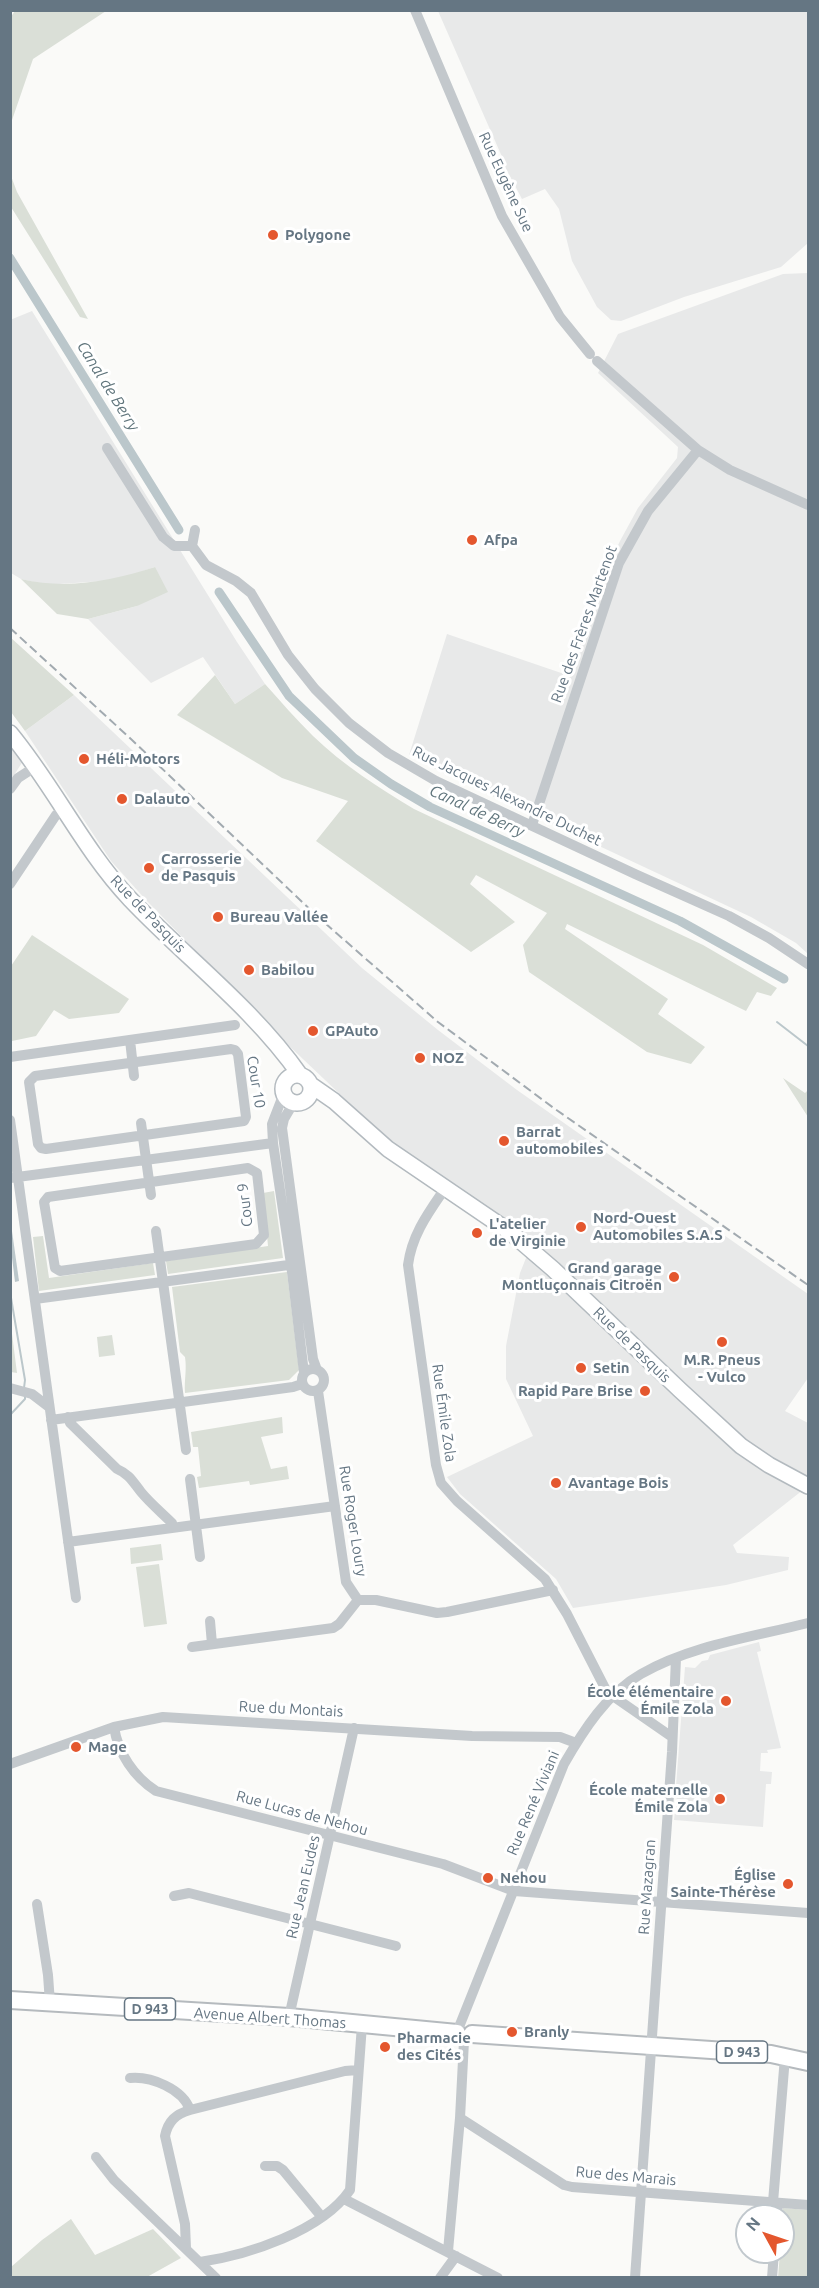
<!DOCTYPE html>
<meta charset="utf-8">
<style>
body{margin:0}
#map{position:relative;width:819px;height:2288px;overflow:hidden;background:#fafaf8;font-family:Ubuntu,sans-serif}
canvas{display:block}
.frame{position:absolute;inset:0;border:12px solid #657683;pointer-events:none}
.north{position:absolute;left:735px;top:2204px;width:60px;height:60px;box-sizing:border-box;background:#fff;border:2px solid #c1c8cd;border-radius:50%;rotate:310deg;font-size:16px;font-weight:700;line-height:24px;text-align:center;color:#657683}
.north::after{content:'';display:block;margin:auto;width:21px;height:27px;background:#e4572e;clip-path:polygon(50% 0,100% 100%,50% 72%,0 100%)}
</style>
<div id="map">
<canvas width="819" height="2288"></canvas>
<div class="frame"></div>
<div class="north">N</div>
</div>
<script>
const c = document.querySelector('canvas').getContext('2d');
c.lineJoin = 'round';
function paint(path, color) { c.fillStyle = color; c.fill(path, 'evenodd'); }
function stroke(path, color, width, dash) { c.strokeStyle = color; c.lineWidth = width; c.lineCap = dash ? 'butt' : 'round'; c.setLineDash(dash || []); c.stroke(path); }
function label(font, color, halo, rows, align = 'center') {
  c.font = font + ' Ubuntu,sans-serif'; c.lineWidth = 6; c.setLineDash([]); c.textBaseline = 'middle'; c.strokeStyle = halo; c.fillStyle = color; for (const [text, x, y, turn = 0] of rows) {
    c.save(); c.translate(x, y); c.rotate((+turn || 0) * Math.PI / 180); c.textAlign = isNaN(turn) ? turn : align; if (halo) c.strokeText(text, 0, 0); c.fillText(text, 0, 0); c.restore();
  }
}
paint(new Path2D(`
 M438 11H808V243L781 267 684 297 621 321 611 320 597 307 572 261 559 209 545 189 522 199 503 163V159Z
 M808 273V954L796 943 751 917 443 773 409 755 447 634 570 676 598 588 620 541 638 508 677 458 678 447 598 373 618 334 783 274Z
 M32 311 237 642 265 684 235 704 203 657 151 683 88 619 137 606 155 567 117 580 46 585 21 579 11 573 10 320Z
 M74 695 362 968 438 1030 517 1090 808 1294V1378L785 1411 808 1423V1486L733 1545 737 1553 789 1557 788 1570 726 1585 573 1608 556 1579 460 1494 447 1477 533 1436 506 1379V1346L520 1273 532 1243 456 1186 385 1137 284 1041 146 900 111 861 25 731Z
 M11 746 23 761 11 780Z
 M759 1642 761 1651 757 1652 781 1748 767 1750 768 1753H761L760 1771 772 1772 771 1784H766L763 1827 674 1820 678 1787 676 1786 685 1667 695 1668 702 1661 708 1660 710 1655Z`), '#e8e9e9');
paint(new Path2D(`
 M15 11H106L33 59 11 123 10 18Z
 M11 176 17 192 88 319 80 317 11 207Z
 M155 567 168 592 137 606 88 619 57 614 21 579C67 590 111 581 155 567Z
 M10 637 74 695 25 731 11 712Z
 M215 675 235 704 265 684C281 702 296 719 313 736 343 765 379 788 414 809L703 945 777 988 771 996 757 992 746 1011 567 924 565 929 668 999 658 1014 705 1047 691 1064 647 1052 529 972 523 945 547 913 476 875 470 884 515 922 471 952 316 841 348 801 282 778 177 715Z
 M32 935 129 999 119 1013 69 1019 54 1010 36 1036 12 1041 11 966Z
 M783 1078 805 1093 808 1090V1117Z
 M274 1191 283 1258 168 1274 166 1261 268 1246 263 1193Z
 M43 1236 49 1278 153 1263 155 1275 39 1291 33 1237Z
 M287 1272 299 1370 289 1380 185 1393C184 1381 187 1370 185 1357L180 1352 172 1287Z
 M10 1326H11L17 1373 11 1372Z
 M112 1335 115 1355 99 1357 97 1337Z
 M282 1417 283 1433 261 1437 271 1469 287 1466 289 1479 250 1485 249 1481 199 1488 197 1477 201 1476 198 1447H193L191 1432Z
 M161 1544 163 1560 131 1564 130 1548Z
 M159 1564 167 1624 144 1627 136 1567Z
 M783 2208 808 2210V2277L778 2278 780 2252H783Z
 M71 2219 95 2255 153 2229 181 2258 147 2277H11V2267L42 2240Z`), '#dadfd7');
paint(new Path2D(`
 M11 1224 19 1281 15 1282 11 1249Z`), '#bbc7cb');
stroke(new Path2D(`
 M777 1022 808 1046
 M10 1292 25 1380 24 1388
 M10 1415 25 1399V1396`), '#bbc7cb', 2);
stroke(new Path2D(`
 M10 258 179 530
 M219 592 289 696 354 758 391 784 430 807 680 921 784 979`), '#bbc7cb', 9);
const secondary = new Path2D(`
 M10 733C54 786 83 849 130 899 186 958 253 1008 300 1075
 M283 1089a14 14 0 1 1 28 0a14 14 0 1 1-28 0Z
 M311 1085 334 1101 388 1149 510 1232 553 1269 680 1390 741 1446 769 1465 808 1486`);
const primary = new Path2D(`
 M10 2000 289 2017 457 2033
 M472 2034 771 2054 808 2062`);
stroke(secondary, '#b3babf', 18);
stroke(primary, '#b5babe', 20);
stroke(new Path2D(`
 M415 10 502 216 560 317 590 354
 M597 361 698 450 730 470 808 505
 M107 448 163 537 174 546H192
 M195 530 192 546 206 565 236 581 251 593 288 655 315 689 349 723 388 753 436 781 635 874 729 916 769 938 808 964
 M10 789 18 778 35 767
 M532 825 619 563 648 511 698 450
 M10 884 56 815 64 809
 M130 1040 134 1076
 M231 1049 235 1050 238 1054 246 1117 244 1121 46 1149 41 1148 38 1144 29 1082 35 1076Z
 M10 1057 235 1025
 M284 1093 272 1124 273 1143 291 1264 304 1373
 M294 1102 284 1119 282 1128 313 1359 317 1370
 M10 1120 76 1598
 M141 1123 151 1195
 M248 1168 257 1173 264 1235 256 1244 60 1271 55 1268 44 1202 48 1197Z
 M10 1178 273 1143
 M446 1187C429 1212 412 1234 408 1265L436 1465 441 1483 457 1501 545 1579 567 1614 607 1692 672 1737
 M156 1231 186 1450
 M35 1299 296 1264
 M302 1380a11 11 0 1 1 22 0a11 11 0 1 1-22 0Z
 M10 1388 32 1394 49 1407
 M318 1391 346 1582 358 1600H376L437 1613 447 1612 553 1590
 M68 1417 70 1423 117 1469C129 1474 133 1482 141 1492 150 1503 162 1513 172 1523L173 1527
 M51 1420 293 1387 302 1384
 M190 1479 200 1557
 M68 1542 335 1506
 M210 1621 212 1644
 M192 1647 333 1628 339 1624 358 1600
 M114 1727C118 1753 134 1777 156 1791L443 1864 514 1891 808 1913
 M10 1764 114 1727 163 1717 472 1736 560 1737 576 1743
 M174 1896 189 1893 396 1946
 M37 1904 48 1975 50 2003
 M289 2017 354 1728
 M459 2027 564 1764C583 1731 607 1693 641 1674 692 1645 753 1637 808 1623
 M130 2078C151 2076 183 2089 190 2110
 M460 2118 564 2185 572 2187 808 2205
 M96 2157 114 2180 216 2278
 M265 2166H277L283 2170 321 2216
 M344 2199 498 2278
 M773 2202 785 2057
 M777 2216 778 2203
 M186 2248 185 2224 165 2136C168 2121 176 2114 190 2110L345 2071 358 2070
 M448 2251 460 2118 464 2041
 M200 2262C248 2255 322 2231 350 2190L362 2025
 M440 2278 456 2256
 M635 2278 672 1752 676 1658
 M772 2278 774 2252`), '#c3c8cc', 10);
stroke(secondary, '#fff', 15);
stroke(primary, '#fff', 16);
stroke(new Path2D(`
 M10 628 132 740 318 917 438 1022 555 1109 808 1285`), '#a2aab0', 2, [9, 4.5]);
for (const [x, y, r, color] of [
 [273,235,6,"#e4572e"],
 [472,540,6,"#e4572e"],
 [84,759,6,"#e4572e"],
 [122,799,6,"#e4572e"],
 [149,868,6,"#e4572e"],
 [218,917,6,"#e4572e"],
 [249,970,6,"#e4572e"],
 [313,1031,6,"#e4572e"],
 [420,1058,6,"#e4572e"],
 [504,1141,6,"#e4572e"],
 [581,1227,6,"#e4572e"],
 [477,1233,6,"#e4572e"],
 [674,1277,6,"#e4572e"],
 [722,1342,6,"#e4572e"],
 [581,1368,6,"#e4572e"],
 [645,1391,6,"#e4572e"],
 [556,1483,6,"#e4572e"],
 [726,1701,6,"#e4572e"],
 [76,1747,6,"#e4572e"],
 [720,1799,6,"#e4572e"],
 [488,1878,6,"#e4572e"],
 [788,1884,6,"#e4572e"],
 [512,2032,6,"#e4572e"],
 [385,2047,6,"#e4572e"]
]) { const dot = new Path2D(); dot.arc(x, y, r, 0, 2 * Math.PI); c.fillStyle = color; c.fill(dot); stroke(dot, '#fff', 2); }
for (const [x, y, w] of [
 [150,2009,51],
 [742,2052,51]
]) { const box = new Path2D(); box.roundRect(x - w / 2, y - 11, w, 22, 4.5); c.fillStyle = '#fff'; c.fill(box); stroke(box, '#657683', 1.5); }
label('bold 14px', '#657683', null, [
 ["D 943",150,2009],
 ["D 943",742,2052]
]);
label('15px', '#657683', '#fff', [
 ["Rue Eugène Sue",506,182,65],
 ["Rue des Frères Martenot",584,624,-70],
 ["Rue Jacques Alexandre Duchet",507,796,26],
 ["Rue de Pasquis",148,914,46],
 ["Cour 10",256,1082,81],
 ["Cour 9",245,1205,-97],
 ["Rue de Pasquis",632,1345,44],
 ["Rue Émile Zola",444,1413,82],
 ["Rue Roger Loury",353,1521,81],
 ["Rue du Montais",291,1709,3],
 ["Rue René Viviani",533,1803,-67],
 ["Rue Lucas de Nehou",302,1813,15],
 ["Rue Jean Eudes",303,1887,-77],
 ["Rue Mazagran",647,1887,-86],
 ["Avenue Albert Thomas",270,2018,4],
 ["Rue des Marais",626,2176,5]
]);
label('bold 15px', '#657683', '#fff', [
 ["Polygone",285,235],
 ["Afpa",484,540],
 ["Héli-Motors",96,759],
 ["Dalauto",134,799],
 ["Carrosserie",161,859],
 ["de Pasquis",161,876],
 ["Bureau Vallée",230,917],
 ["Babilou",261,970],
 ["GPAuto",325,1031],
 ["NOZ",432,1058],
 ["Barrat",516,1132],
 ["automobiles",516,1149],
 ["Nord-Ouest",593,1218],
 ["Automobiles S.A.S",593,1235],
 ["L'atelier",489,1224],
 ["de Virginie",489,1241],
 ["Grand garage",662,1268,"right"],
 ["Montluçonnais Citroën",662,1285,"right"],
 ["M.R. Pneus",722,1360,"center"],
 ["- Vulco",722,1377,"center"],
 ["Setin",593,1368],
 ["Rapid Pare Brise",633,1391,"right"],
 ["Avantage Bois",568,1483],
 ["École élémentaire",714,1692,"right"],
 ["Émile Zola",714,1709,"right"],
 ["Mage",88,1747],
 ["École maternelle",708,1790,"right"],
 ["Émile Zola",708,1807,"right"],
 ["Église",776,1875,"right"],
 ["Sainte-Thérèse",776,1892,"right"],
 ["Nehou",500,1878],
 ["Branly",524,2032],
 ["Pharmacie",397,2038],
 ["des Cités",397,2055]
], 'left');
label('italic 16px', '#60757c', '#fff', [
 ["Canal de Berry",108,386,58],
 ["Canal de Berry",477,811,25]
]);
</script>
